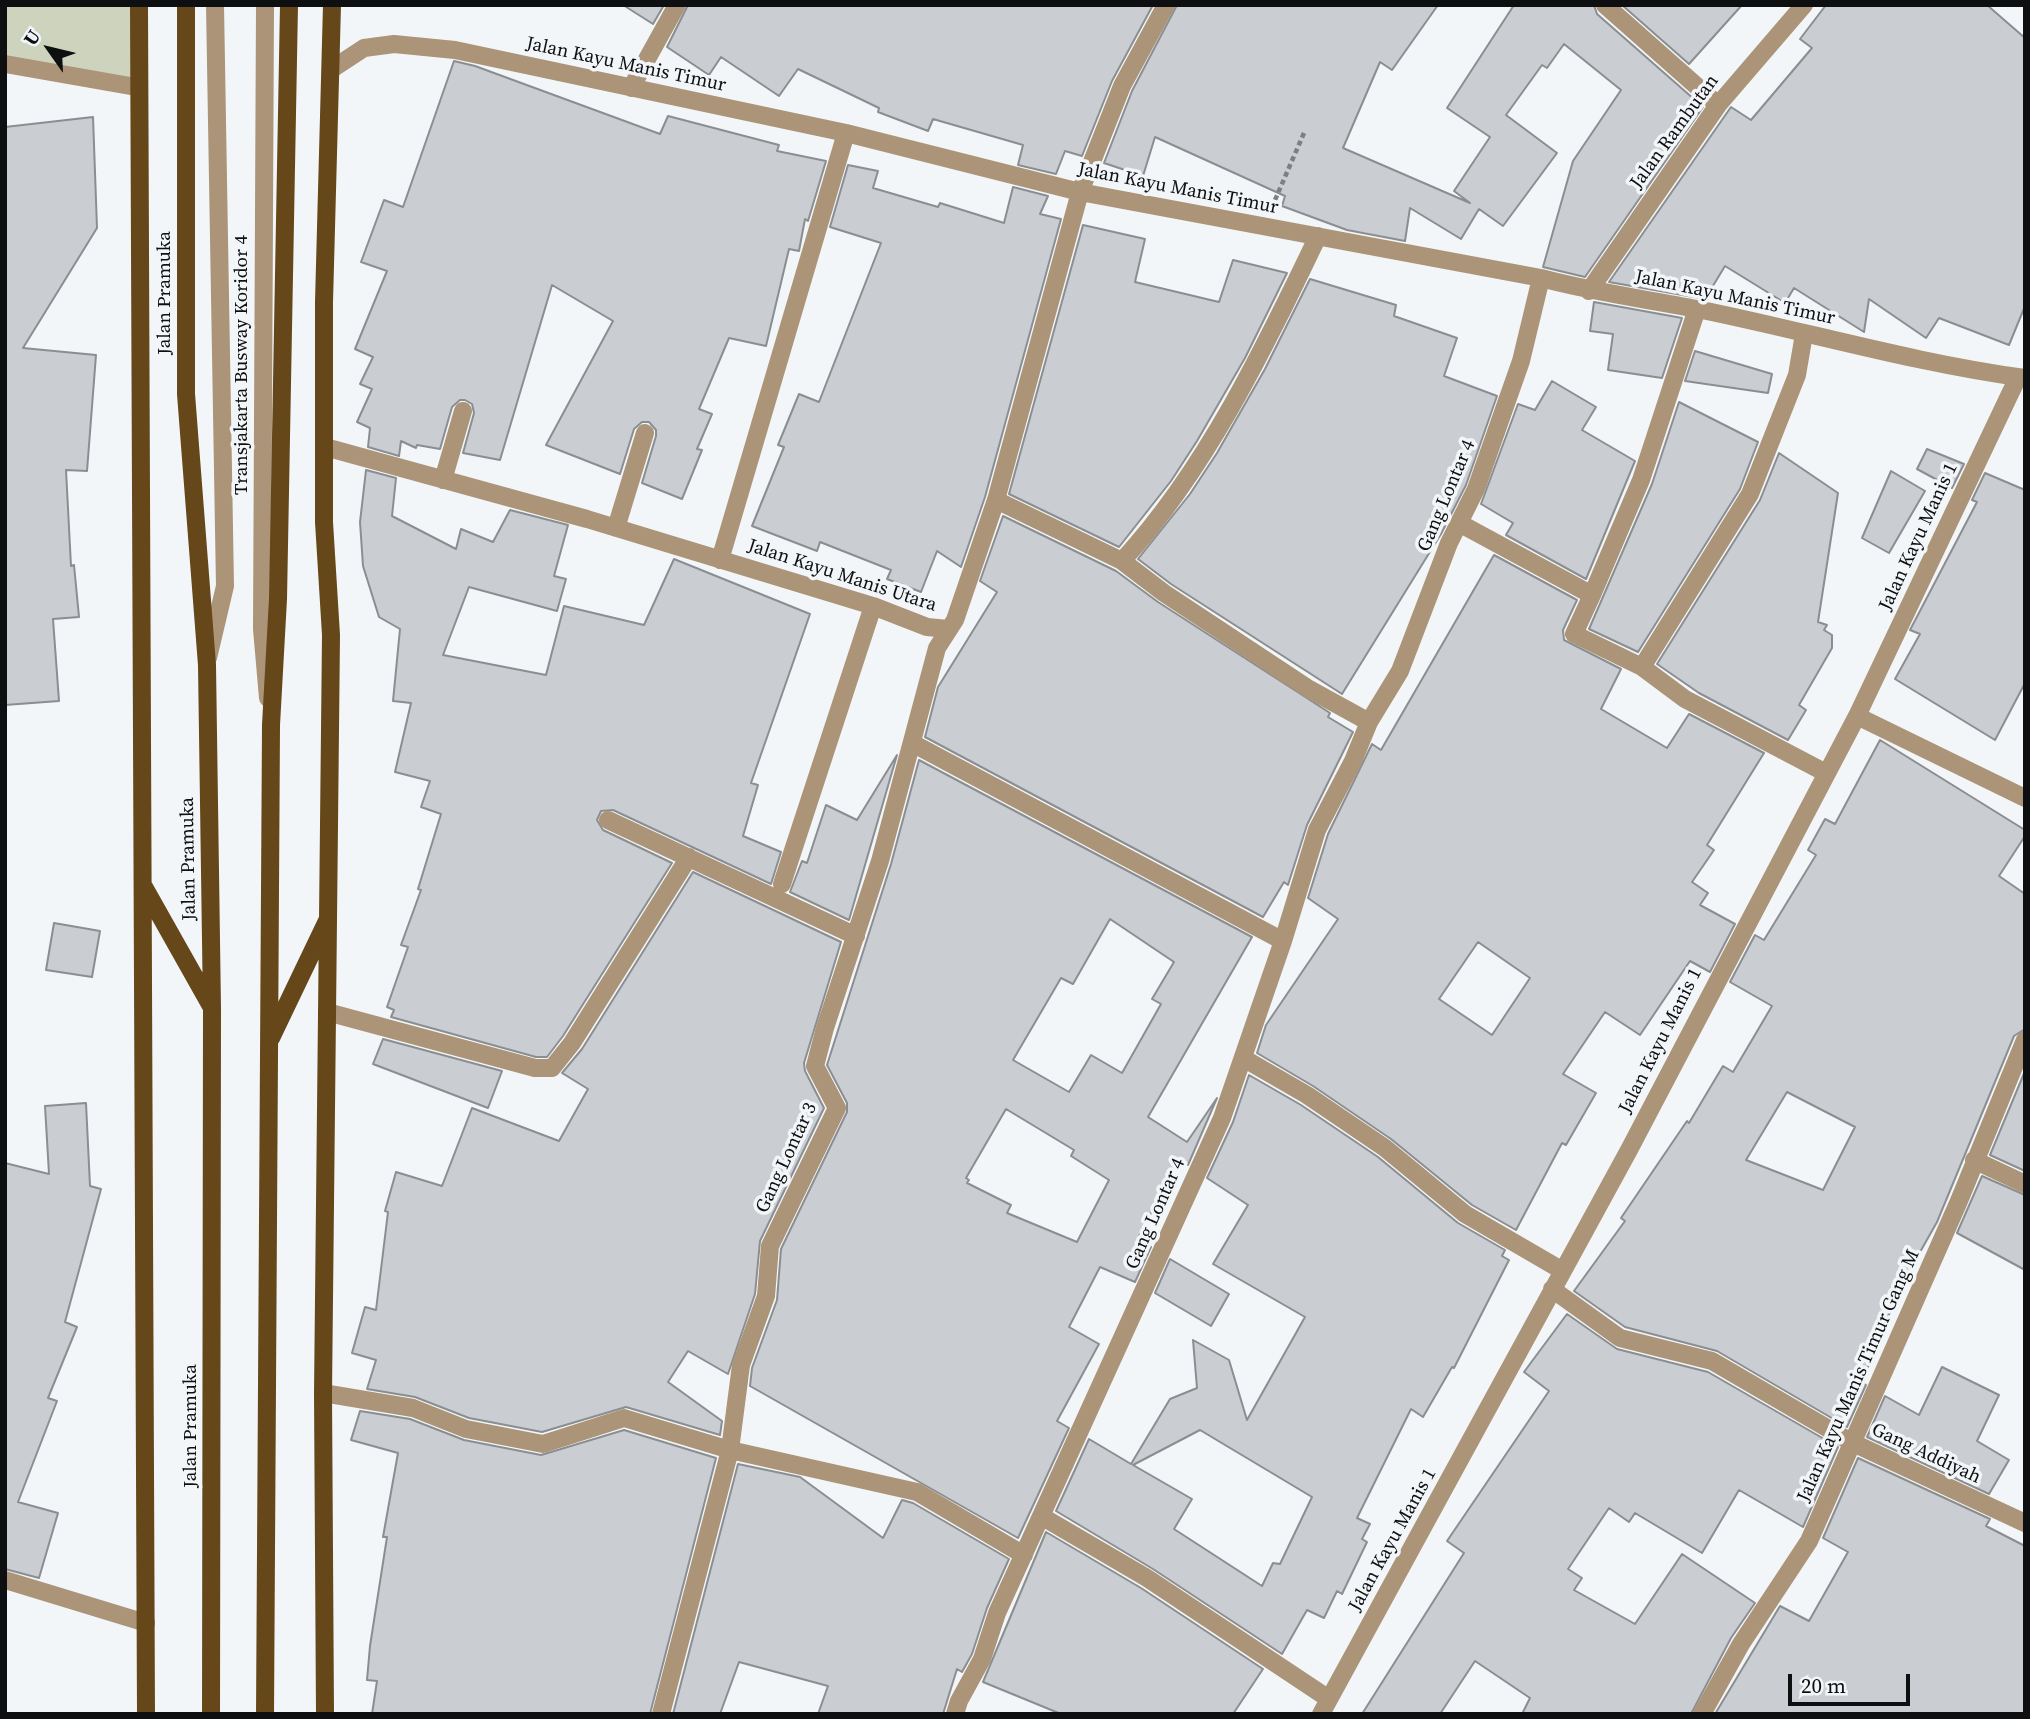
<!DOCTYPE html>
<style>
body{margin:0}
#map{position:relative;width:2030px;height:1719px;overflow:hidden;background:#f2f6f9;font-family:"Source Serif 4",serif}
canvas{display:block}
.frame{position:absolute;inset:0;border:7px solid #0e0f11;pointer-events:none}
.north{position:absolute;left:14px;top:14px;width:70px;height:70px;-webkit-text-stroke:5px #f2f6f9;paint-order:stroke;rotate:304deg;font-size:19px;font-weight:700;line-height:28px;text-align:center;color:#0e0f11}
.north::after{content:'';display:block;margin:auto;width:24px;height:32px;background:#0e0f11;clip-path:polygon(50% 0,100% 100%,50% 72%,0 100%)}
.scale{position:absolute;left:1788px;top:1674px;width:122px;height:32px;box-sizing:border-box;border:4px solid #0e0f11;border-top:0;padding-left:9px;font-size:21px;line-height:24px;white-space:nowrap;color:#0e0f11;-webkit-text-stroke:5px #f2f6f9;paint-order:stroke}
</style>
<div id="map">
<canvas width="2030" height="1719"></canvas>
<div class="frame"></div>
<div class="north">U</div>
<div class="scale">20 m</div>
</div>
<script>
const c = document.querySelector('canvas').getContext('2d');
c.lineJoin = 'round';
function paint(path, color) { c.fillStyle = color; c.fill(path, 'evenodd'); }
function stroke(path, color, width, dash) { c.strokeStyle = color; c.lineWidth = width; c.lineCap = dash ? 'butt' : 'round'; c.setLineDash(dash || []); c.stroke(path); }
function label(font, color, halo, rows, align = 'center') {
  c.font = font + ' "Source Serif 4",serif'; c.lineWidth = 7; c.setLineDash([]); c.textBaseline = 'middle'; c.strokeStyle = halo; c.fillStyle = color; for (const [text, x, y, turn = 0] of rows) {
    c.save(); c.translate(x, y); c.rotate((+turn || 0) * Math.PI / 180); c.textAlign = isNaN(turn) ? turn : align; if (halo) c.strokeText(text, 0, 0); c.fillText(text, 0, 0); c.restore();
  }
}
paint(new Path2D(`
 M5 5H138L136 87 5 64Z`), '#cdd3bd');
const building = new Path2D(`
 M623 5H664L653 24Z
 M688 5H1153L1112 81 1082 156 1065 151 1056 174 1018 165 1023 145 933 119 928 131 878 112 879 108 798 69 779 96 721 57 709 75 667 47Z
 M1177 5H1438L1392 70 1380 62 1343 148 1470 203 1454 191 1490 137 1447 108 1514 5H1594L1597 14 1703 107 1585 277 1543 267 1573 161 1621 90 1564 44 1547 68 1542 65 1506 115 1557 153 1503 226 1479 209 1461 239 1410 208 1405 241 1347 230 1282 206 1285 196 1155 137 1143 176 1104 163 1132 91Z
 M1622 5H1742L1689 64Z
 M1826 5H1987L2025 38V306L2009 345 1939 318 1926 338 1869 299 1864 332 1794 288 1785 303 1725 266 1705 299 1609 282 1731 107 1751 120 1812 48 1800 39Z
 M454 61 475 66 660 134 668 116 779 145 777 151 826 161 808 221 805 219 799 251 789 249 766 346 729 338 699 409 712 414 697 449 702 450 682 499 642 483 656 436V430L649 422H642L634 429 620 474 546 445 613 321 552 285 500 460 463 453 474 413 472 404 465 400H460L452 407 440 449 417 445 416 448 401 441 399 456 368 447 370 428 357 422 372 389 360 384 373 357 355 349 387 271 361 262 384 200 403 207Z
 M93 117 97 228 23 348 96 355 87 471 66 470 71 566 74 565 79 617 53 619 59 701 5 705V127Z
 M848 165 878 171 873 188 938 207 940 203 1004 223 1013 187 1048 196 1040 214 1061 219 985 497 961 567 937 551 921 592 887 579 891 570 820 542 817 551 752 526 784 447 778 445 799 394 819 402 881 243 830 227Z
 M1083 225 1145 239 1135 282 1219 302 1233 260 1287 273 1245 358 1197 441 1171 481 1119 547 1009 494Z
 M1310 279 1396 305 1394 316 1457 338 1444 376 1497 396 1466 485 1441 534 1342 694 1171 584 1138 559 1190 494 1217 453 1265 369Z
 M1594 302 1682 318 1662 378 1608 370 1613 334 1590 331Z
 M1695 351 1772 374 1768 393 1685 381Z
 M1552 381 1596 407 1582 430 1635 461 1586 579 1506 535 1513 523 1481 504 1518 404 1535 410Z
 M1679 402 1758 442 1740 489 1638 652 1589 629 1652 484Z
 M1927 449 1964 464 1952 488 1917 469Z
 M1779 453 1838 493 1818 622 1827 625 1824 630 1832 635V648L1799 705 1806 710 1788 740 1699 693 1657 664 1760 500Z
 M366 470 396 478 392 516 456 549 461 529 493 542 510 510 568 525 554 576 566 579 557 611 469 587 443 655 546 675 564 606 644 625 674 559 810 614 751 783 758 785 743 836 781 852 771 884 613 810 601 811 597 820 603 830 672 863 563 1036 547 1057H536L391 1017 394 1010 387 1007 408 947 401 945 421 890 418 889 441 814 421 807 430 781 395 772 411 703 393 701 400 629 379 617 363 566 360 522Z
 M1891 471 1925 491 1889 553 1862 538Z
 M1985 473 2025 490V683L1995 740 1895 679 1920 634 1910 630 1977 502 1972 500Z
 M1003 516 1116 571 1158 602 1330 713 1328 717 1353 732 1307 825 1288 885 1284 882 1263 917 925 737 938 687 997 592 980 581Z
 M1494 555 1577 600 1563 630 1564 640 1621 669 1601 709 1667 748 1689 714 1764 753 1707 845 1714 850 1692 882 1708 893 1700 905 1735 924 1710 972 1690 961 1640 1035 1605 1012 1563 1074 1596 1093 1566 1145 1562 1143 1516 1230 1472 1205 1391 1139 1313 1086 1257 1053 1266 1025 1338 919 1308 898 1328 834 1372 744 1381 750ZM1478 942 1530 978 1492 1035 1439 999Z
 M1880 740 2025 830V836L1999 876 2025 894V1029L2014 1036 1937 1222 1889 1307 1892 1309 1871 1347 1877 1351 1860 1381 1866 1385 1847 1427 1717 1351 1625 1327 1574 1291 1625 1221 1621 1218 1687 1121 1689 1123 1723 1066 1733 1072 1772 1006 1730 982 1755 935 1764 940 1816 855 1808 850 1825 819 1835 824ZM1787 1092 1855 1127 1823 1190 1746 1160Z
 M897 755 849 920 790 892 802 861 807 863 826 805 857 820Z
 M919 760 1252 937 1148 1117 1187 1142 1217 1098 1188 1165 1179 1159 1137 1240 1151 1247 1135 1282 1100 1267 1069 1327 1099 1344 1057 1421 1069 1428 1018 1538 750 1386 752 1368 777 1300 781 1249 847 1112V1103L827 1065 891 864ZM1110 919 1174 962 1152 999 1161 1004 1122 1073 1091 1055 1069 1092 1013 1060 1061 978 1073 984ZM1006 1109 1074 1150 1071 1156 1109 1180 1077 1242 1007 1213 1011 1205 967 1183 969 1180 966 1178Z
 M693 872 841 942 804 1063 805 1071 824 1108 760 1241 755 1294 728 1374 688 1351 668 1382 722 1421 720 1435 626 1407 542 1432 469 1418 415 1397 367 1389 376 1360 352 1353 365 1307 376 1310 388 1212 385 1211 396 1172 442 1186 472 1108 559 1141 588 1089 562 1073 582 1049Z
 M54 923 100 931 92 977 46 970Z
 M383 1039 502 1071 488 1108 373 1064Z
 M2025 1071V1171L1990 1155Z
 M1249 1075 1301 1105 1378 1157 1458 1223 1505 1250 1502 1256 1509 1260 1454 1368 1452 1367 1423 1417 1411 1409 1357 1518 1370 1524 1362 1539 1367 1542 1342 1594 1337 1591 1324 1618 1307 1610 1282 1654 1153 1569 1056 1511 1089 1439 1131 1464 1170 1399 1197 1388 1193 1340 1229 1360 1247 1420 1305 1317 1213 1264 1248 1205 1207 1178 1233 1122ZM1200 1430 1312 1497 1280 1564 1273 1563 1262 1586 1174 1529 1192 1499 1133 1465Z
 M86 1103 90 1186 101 1189 65 1322 77 1327 48 1398 57 1401 18 1502 58 1513 39 1578 5 1569V1163L49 1174 45 1106Z
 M1982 1176 2025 1195V1270L1957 1233Z
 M1170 1259 1229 1294 1211 1326 1155 1293Z
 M1567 1314 1617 1349 1708 1372 1838 1447 1803 1527 1739 1490 1702 1553 1635 1513 1629 1522 1609 1508 1568 1569 1582 1578 1574 1590 1635 1624 1682 1554 1755 1603 1731 1638 1691 1714H1522L1530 1698 1475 1661 1440 1714H1362L1464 1553 1447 1541 1549 1391 1524 1372Z
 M1942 1367 1999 1395 1977 1441 2009 1460 1989 1494 1867 1437 1885 1396 1919 1415Z
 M360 1411 410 1419 464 1440 541 1455 624 1430 716 1458 650 1714H372L377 1681 367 1680 370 1646 387 1537H383L398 1453 351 1440Z
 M1858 1458 1990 1519 1986 1526 2025 1546V1714H1715L1780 1606 1809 1621 1848 1552 1823 1538Z
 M738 1464 800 1477 883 1538 902 1500 913 1503 1009 1559 987 1608 972 1654 962 1672 957 1669 943 1714H818L828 1686 739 1662 720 1714H673Z
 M1046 1532 1141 1588 1263 1669 1233 1714H1061L983 1682Z`);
paint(building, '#cacdd1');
stroke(building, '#8b8e91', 2);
stroke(new Path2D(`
 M1275 200 1304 133`), '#7d7f82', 4.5, [5, 3.5]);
stroke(new Path2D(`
 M265 5 262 629 268 698
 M1605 5 1718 105
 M5 64 136 87
 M332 69 364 48 394 44 455 50 846 133 1080 192 1541 278C1593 292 1645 299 1697 309 1806 331 1914 363 2025 378
 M631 88 677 5
 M1589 291 1718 105 1804 5
 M325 447 587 519 873 606 927 627 948 629
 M443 480 463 411
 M996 500 1122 561 1164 593 1309 689 1369 722
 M1459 523 1592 595 1574 634 1642 667 1685 699 1826 773
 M616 528 645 433
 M720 560 846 133
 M1122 561C1206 470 1265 347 1318 236
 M1592 595 1641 480 1697 309
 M208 658 225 586 215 5
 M1642 667 1750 494 1797 375 1804 334
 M1857 716 2025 798
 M912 743 1283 941
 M608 820 856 936
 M782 884 873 606
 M327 1012 535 1068H552L572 1043 689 857
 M1243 1058 1307 1095 1385 1148 1465 1214 1563 1271
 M1974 1160 2025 1184
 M1552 1289 1620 1338 1712 1361 1851 1442 2025 1523
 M323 1393 413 1408 466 1429 543 1444 624 1418 730 1450 917 1492 1024 1555
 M1041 1516 1147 1578 1329 1699
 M5 1580 146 1623
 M661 1714 730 1450 741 1365 766 1296 770 1246 837 1108 815 1066 825 1028 880 861 937 648 955 620 996 500 1080 192 1122 86 1166 5
 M955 1714 959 1701 982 1659 997 1613 1222 1118 1283 941 1317 830 1353 761 1369 722 1400 671 1449 543 1476 489 1521 361 1541 278
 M1321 1714 1629 1150 1857 716 2018 377
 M1702 1714 1741 1644 1809 1541 1959 1201 2025 1040`), '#ab9477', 18);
stroke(new Path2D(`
 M139 5 146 1714
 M186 5V394L207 665 212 1009 211 1714
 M144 887 211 1006
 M271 1038 327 921
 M265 1714 271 725 278 599 289 5
 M325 1714 323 1393 331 635 324 522V302L332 5`), '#654719', 18);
label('19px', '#0e0f11', '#f2f6f9', [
 ["Jalan Kayu Manis Timur",626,65,12],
 ["Jalan Rambutan",1675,132,-54],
 ["Jalan Kayu Manis Timur",1178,189,11],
 ["Jalan Pramuka",165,293,-90],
 ["Jalan Kayu Manis Timur",1735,298,12],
 ["Transjakarta Busway Koridor 4",242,365,-90],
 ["Gang Lontar 4",1447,496,-67],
 ["Jalan Kayu Manis 1",1919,537,-65],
 ["Jalan Kayu Manis Utara",842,576,18],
 ["Jalan Pramuka",189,859,-91],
 ["Jalan Kayu Manis 1",1661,1041,-63],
 ["Gang Lontar 3",787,1158,-65],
 ["Gang Lontar 4",1156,1214,-66],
 ["Jalan Kayu Manis Timur Gang M",1859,1376,-66],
 ["Jalan Pramuka",191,1426,-90],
 ["Gang Addiyah",1926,1454,25],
 ["Jalan Kayu Manis 1",1393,1540,-61]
]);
</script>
